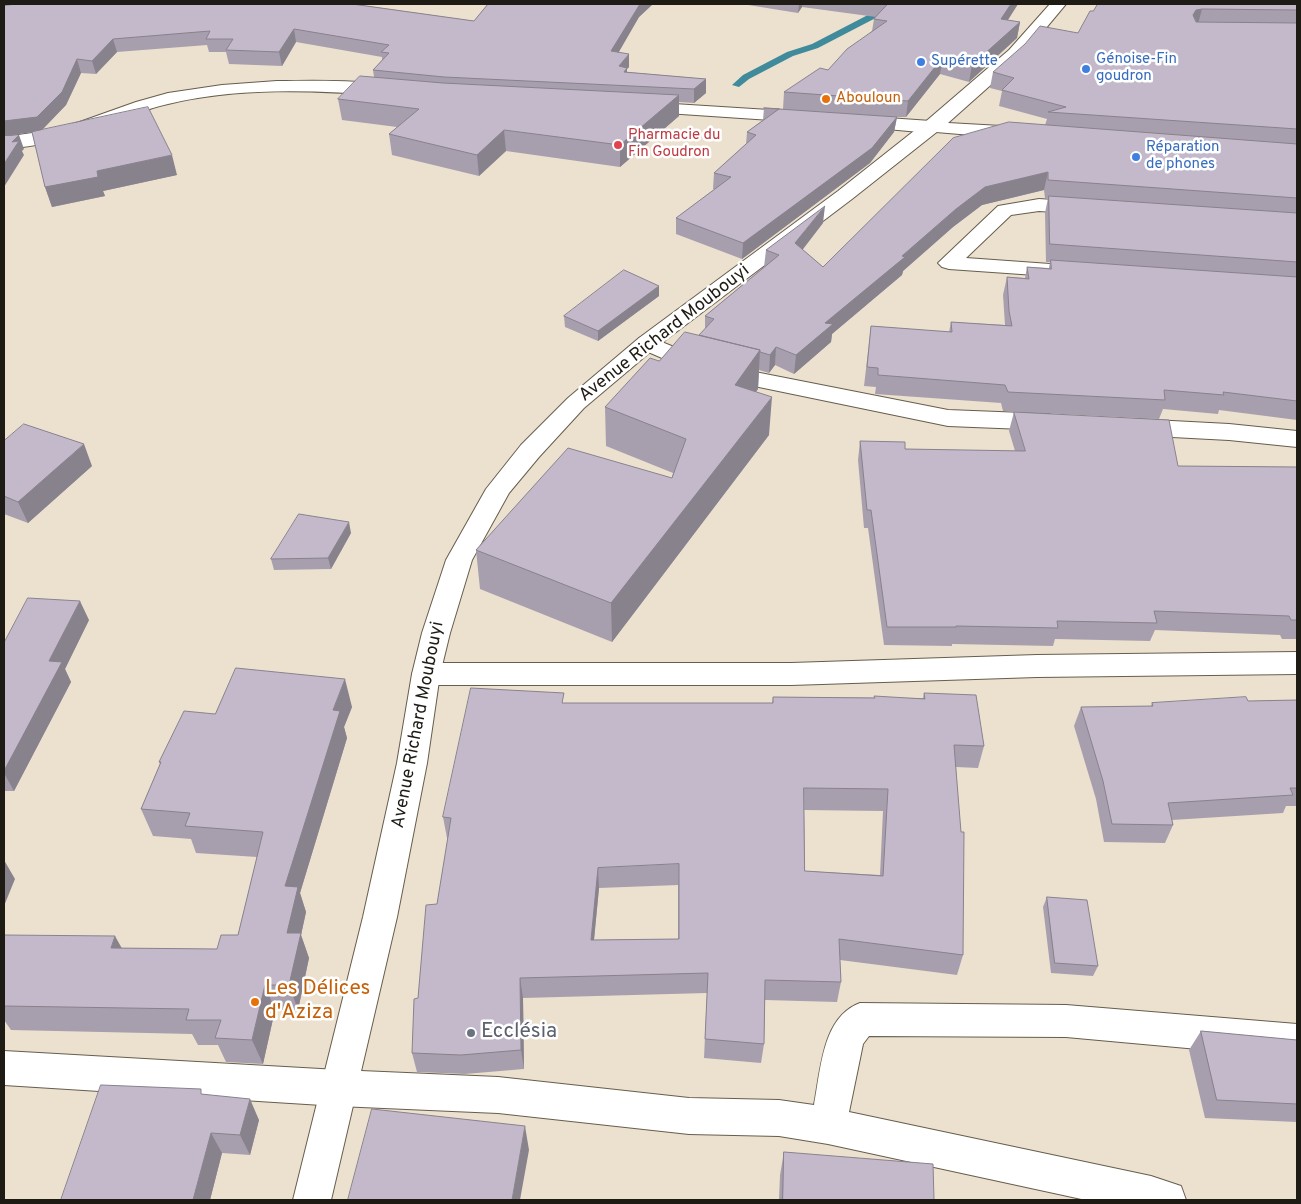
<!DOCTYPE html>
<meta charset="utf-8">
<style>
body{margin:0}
#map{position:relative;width:1301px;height:1204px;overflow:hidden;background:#ece1cf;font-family:Overpass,sans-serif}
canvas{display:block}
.frame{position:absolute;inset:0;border:5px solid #1e1a14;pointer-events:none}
</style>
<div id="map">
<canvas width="1301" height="1204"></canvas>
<div class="frame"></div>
</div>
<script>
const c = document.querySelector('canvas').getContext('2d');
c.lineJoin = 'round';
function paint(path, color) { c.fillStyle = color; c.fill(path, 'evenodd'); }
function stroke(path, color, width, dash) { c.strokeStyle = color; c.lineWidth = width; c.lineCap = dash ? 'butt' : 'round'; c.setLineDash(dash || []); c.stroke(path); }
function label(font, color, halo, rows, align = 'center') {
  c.font = font + ' Overpass,sans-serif'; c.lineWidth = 5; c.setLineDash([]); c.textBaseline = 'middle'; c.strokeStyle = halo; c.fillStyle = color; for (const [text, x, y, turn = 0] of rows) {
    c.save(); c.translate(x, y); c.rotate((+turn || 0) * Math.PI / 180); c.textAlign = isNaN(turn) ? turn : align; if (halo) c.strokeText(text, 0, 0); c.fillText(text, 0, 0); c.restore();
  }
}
paint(new Path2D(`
 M889 4H896L893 9 818 48 793 56 749 79 739 87 732 85 743 75 787 52 812 44Z`), '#3f8b9c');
const minor = new Path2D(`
 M277 81C313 81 358 79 393 87L396 91 393 95 387 96C315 90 239 87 168 104 144 109 122 120 100 128 69 140 37 146 4 149V137L60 129 136 102 168 93 222 85Z
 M642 102 801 112 807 113 810 117 807 121 801 122 636 111 633 107 636 103Z
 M859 116 931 121 938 123 940 127 938 131 931 133 853 126 850 122 853 118Z
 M1039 199 1083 202 1090 204 1093 208 1090 212 1083 214 1039 211 1011 215 966 258 1064 265 1071 267 1075 271 1071 275 1064 277 949 269 942 267 938 263 998 206Z
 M647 336 701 358 755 372 948 410 1049 414 1058 417 1061 422 1058 427 1049 430 948 426 754 386 685 368 639 348 636 343 639 338Z
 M1134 419 1229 424 1297 431V447L1229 440 1134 435 1125 432 1122 427 1125 422Z
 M1297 652V674L1037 677 791 685H426L416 682 412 674 416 666 426 663H791L1037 655Z
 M860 1003 1066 1005 1297 1024V1058L1066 1037 869 1036 863 1044 849 1112 1151 1176 1181 1186 1186 1200H1086L828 1144 779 1136 689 1134 498 1113 338 1106 4 1085V1051L338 1070 498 1077 689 1098 779 1100 814 1105C821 1070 822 1017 860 1003Z`);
const tertiary = new Path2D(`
 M931 121 938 123 940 127 938 131 852 199 655 348 584 408 539 457 509 493 472 560 450 633 440 674 427 763 397 917 331 1200H293L363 917 397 763 412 674 422 633 446 560 486 489 521 445 568 398 639 338 838 191 924 123Z`);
const secondary = new Path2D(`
 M1050 4H1066L1021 58 948 123 1019 127 1026 129 1028 133 1026 137 1019 139 924 131 922 127 924 123 1009 50Z`);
stroke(minor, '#665d4d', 2);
stroke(tertiary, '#665d4d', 2);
stroke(secondary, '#665d4d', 2);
paint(minor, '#fff');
paint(tertiary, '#fff');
paint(secondary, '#fff');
paint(new Path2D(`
 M16 4H363L361 5 474 21 488 4H653L639 17 619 52 629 67 627 69V72L706 79V93L694 103 679 102V116L620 167 506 151 479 176 392 155 389 134 397 127 342 120 338 99 374 77 373 70 382 60V57L296 42 282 66 229 64 226 52H209L207 45 117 52 96 74 81 73 66 105 42 130 177 175 103 191 105 196 52 207 45 187 32 132 4 136Z
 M742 4H1018L1008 20 1020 22 1017 38 969 82 940 74 906 117H897L894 132 870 163 742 259 676 234V218L715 189H713L714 173 746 144 747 132 763 120 764 108 783 109 784 92 828 70 872 31 874 19 876 17 802 7 798 13Z
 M1297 4V140L1296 144H1297V421V420L1219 410 1218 414 1163 409 1159 419 1003 411 1001 403 875 394 876 387 864 386 871 326 949 332 951 322 1005 325 1003 295 1007 277 1025 278 1027 267 1049 268 1050 262H1046L1045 213 1048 198H1045L1044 190 982 205 953 227 903 271 902 275 832 334 831 342 794 374 775 365 769 373 759 370 758 389 756 392 769 435 612 642 480 589 476 550 672 478 673 473 606 446 605 407 659 361 699 335 705 329V316L764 267 766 250 823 223 802 249 823 267 1045 125 1047 119 999 106 1002 91 990 88 993 72 1078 33 1093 11Z
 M659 286V296L598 341 565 327 564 316Z
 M1014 412 1178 466 1297 467V639H1282L1280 635 1155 630 1150 641 1055 639 1053 646 952 644V646L884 645 868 528H864L858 460 860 441 905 449 1015 451 1009 431Z
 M4 441 92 466 28 523 4 514Z
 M351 533 331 569 274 570 271 559Z
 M89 620 65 669 71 682 14 791H4V643Z
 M924 693 984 746 978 768 956 767 963 955 957 975 840 960 841 982 837 1002 765 1000 764 1044 761 1063 704 1058 707 993 523 998 524 1069 465 1074 417 1072 412 1053 418 998 437 904 448 839 447 838 443 817 564 703H772L773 697 923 698ZM804 810 883 811 880 875 805 871ZM678 885V939L594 940 599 888Z
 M1297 700V806H1286L1283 813 1172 820 1173 825 1165 843 1104 842 1096 799 1074 726 1081 707 1151 706 1152 703Z
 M352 707 344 727 347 738 300 893 306 912 301 935 309 958 298 1010H275L263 1064 226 1062 218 1045H198L192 1034 11 1030 4 1020V935L122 948 217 949 238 935 257 857 196 853 191 839 153 836 141 809 160 764 159 762 215 714Z
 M1047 897 1098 966 1093 976 1051 973 1043 907Z
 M1201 1031 1297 1040V1122L1205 1118 1189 1050Z
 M203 1094 259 1120 250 1155 222 1153 210 1200H61Z
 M784 1152 934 1200H779L780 1175Z`), '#a89fae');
paint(new Path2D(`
 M640 4H653L639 17 611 65V51Z
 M799 4H802V7L798 13Z
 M1011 4H1018L998 35 1001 19Z
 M1202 9 1198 24 1193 15 1196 10Z
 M1020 22 1017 38 969 82 972 65Z
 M294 29 296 42 282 66 279 52Z
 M113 39 117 52 96 74 92 61Z
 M629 54V67L627 69V81L619 66Z
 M943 57 940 74 906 117 908 101Z
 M77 59 81 73 66 105 41 131 4 136V121Z
 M706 79V93L694 103V89Z
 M679 95V116L620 167V145Z
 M897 117 894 132 870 163 742 259 743 243Z
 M504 130 506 151 479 176 477 155Z
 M19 135 24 149 22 151 24 155 4 187V164L12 142Z
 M172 155 177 175 103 191 105 196 52 207 45 187 97 171Z
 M1048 172 1044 190 982 205 953 227 903 271 902 275 832 334 831 342 794 374 796 355 825 323 956 209 985 187Z
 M825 206 823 223 794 261 795 243Z
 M659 286V296L598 341V331Z
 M776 347 775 365 769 373 770 355Z
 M760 350 758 389 733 423 735 385Z
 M772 397 769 435 612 642 611 603Z
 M84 444 92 466 28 523 18 502Z
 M349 522 351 533 331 569 328 558Z
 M80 601 89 620 65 669 71 682 14 791 4 773V771L49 661Z
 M345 679 352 707 344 727 347 738 300 893 306 912 301 935 309 958 298 1010 289 985 285 886 333 710Z
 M4 860 15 879 4 906Z
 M598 868 599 888 592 960 591 940Z
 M115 936 129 961 111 948Z
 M520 978 523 998 524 1069 521 1050Z
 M265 985 275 1010 263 1064 252 1040Z
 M250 1099 259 1120 250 1155 240 1135Z
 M525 1126 529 1150 520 1200H512Z
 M211 1133 222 1153 210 1200H193Z`), '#88828d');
const building = new Path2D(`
 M16 4H352L474 21 488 4H640L611 51 629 54 619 66 627 68 624 72 706 79 694 89 444 77 373 70 389 53 381 52 389 45 294 29 279 52 226 50 233 39H206L210 31 113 39 92 61 77 59 62 92 37 117 4 121V6Z
 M888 4H1011L1001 19 1020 22 972 65 943 57 908 101 784 92 820 68 828 70 847 49 887 21 874 19Z
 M1098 4H1297V10L1202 9 1196 10 1193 15 1196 22 1297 23V129L1048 112 1066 107 1002 90 1014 78 993 72 1025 44 1040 26 1078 33 1090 11H1093Z
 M360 76 443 83 679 95 620 145 504 130 477 155 389 134 419 109 338 99Z
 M148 107 172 155 97 171 98 177 45 187 32 132Z
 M764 108 897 117 872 148 743 243 676 218 731 177 714 173 756 135 747 132 779 109Z
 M1009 122 1297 144V198L1048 180V172L985 187 956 209 902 256 905 257 825 323 833 324 796 355 776 347 770 355 760 352V350L699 335 714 319 705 316 779 255 766 250 825 206 795 243 823 267 953 138Z
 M19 135 12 142 19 141 4 164V136Z
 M1049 196 1297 213V262L1050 244Z
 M1051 260 1297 277V401L1223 392 1224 395 1164 390 1165 400 1008 392 1005 385 878 375V368L867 367 871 326 952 332 951 322 1012 326 1009 311 1007 277 1029 279 1027 267 1051 269Z
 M624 270 659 286 598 331 564 316Z
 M685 332 760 350 735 385 772 397 611 603 476 550 568 448 672 478 686 439 605 407 650 358 659 361Z
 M1014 412 1169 420 1178 466 1297 467V620H1291L1289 616 1154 611 1157 623 1057 621 1058 628 956 626V627H887L871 510H867L860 441 905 442V449L1025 451Z
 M24 424 84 444 18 502 4 496V441Z
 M299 514 349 522 328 558 271 559Z
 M28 598 80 601 49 661 62 662 4 771V643Z
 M236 668 345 679 333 710 340 711 285 886 298 887 287 933H301L289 985H265L252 1040 215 1038 221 1020H186L189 1009 4 1006V935L115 936 111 948 217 949 221 935H238L263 832 185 826 190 813 141 809 161 762H159L184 711 215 714Z
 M471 688 564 693 562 703H773V697L875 698 874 696 925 699 924 693 976 695 984 746 954 745 961 832H964L963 955 839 939 841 982 765 980 764 1044 705 1039 708 973 520 978 521 1050 461 1055 412 1053 414 999 418 998 426 905 437 904 451 818 443 817ZM804 788 888 789 883 876 805 871ZM679 864V939L591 940 598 868Z
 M1246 697 1248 701 1297 700V788H1290L1293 795 1168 803 1173 825 1112 824 1103 781 1081 707 1153 706 1152 703Z
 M1047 897 1087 900 1098 966 1055 963Z
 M1201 1031 1297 1040V1104L1217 1100Z
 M101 1085 201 1089V1094L250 1099 240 1135 211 1133 193 1200H61Z
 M372 1109 525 1126 512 1200H348Z
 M784 1152 933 1164 934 1200H783Z`);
paint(building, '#c3b9ca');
stroke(building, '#88828d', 1);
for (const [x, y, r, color] of [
 [921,62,5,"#3f7fe0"],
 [1086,69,5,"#3f7fe0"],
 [826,99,5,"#e8710a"],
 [618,145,5,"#e0444e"],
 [1136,157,5,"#3f7fe0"],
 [255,1002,5,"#e8710a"],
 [471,1033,5,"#6b7280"]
]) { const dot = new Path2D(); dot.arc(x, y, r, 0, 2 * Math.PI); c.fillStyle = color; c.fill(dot); stroke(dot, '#fff', 2); }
label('15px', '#366cbe', '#fff', [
 ["Génoise-Fin",1096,60],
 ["goudron",1096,77],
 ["Supérette",931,62],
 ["Réparation",1146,148],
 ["de phones",1146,165]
], 'left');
label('15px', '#c56008', '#fff', [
 ["Abouloun",836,99]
], 'left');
label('15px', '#be3a42', '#fff', [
 ["Pharmacie du",628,136],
 ["Fin Goudron",628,153]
], 'left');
label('18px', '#1e1a14', '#fff', [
 ["Avenue Richard Moubouyi",665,334,-38],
 ["Avenue Richard Moubouyi",419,725,-79]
]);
label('21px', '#c56008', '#fff', [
 ["Les Délices",265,990],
 ["d'Aziza",265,1014]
], 'left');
label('21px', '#5b616d', '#fff', [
 ["Ecclésia",481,1033]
], 'left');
</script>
